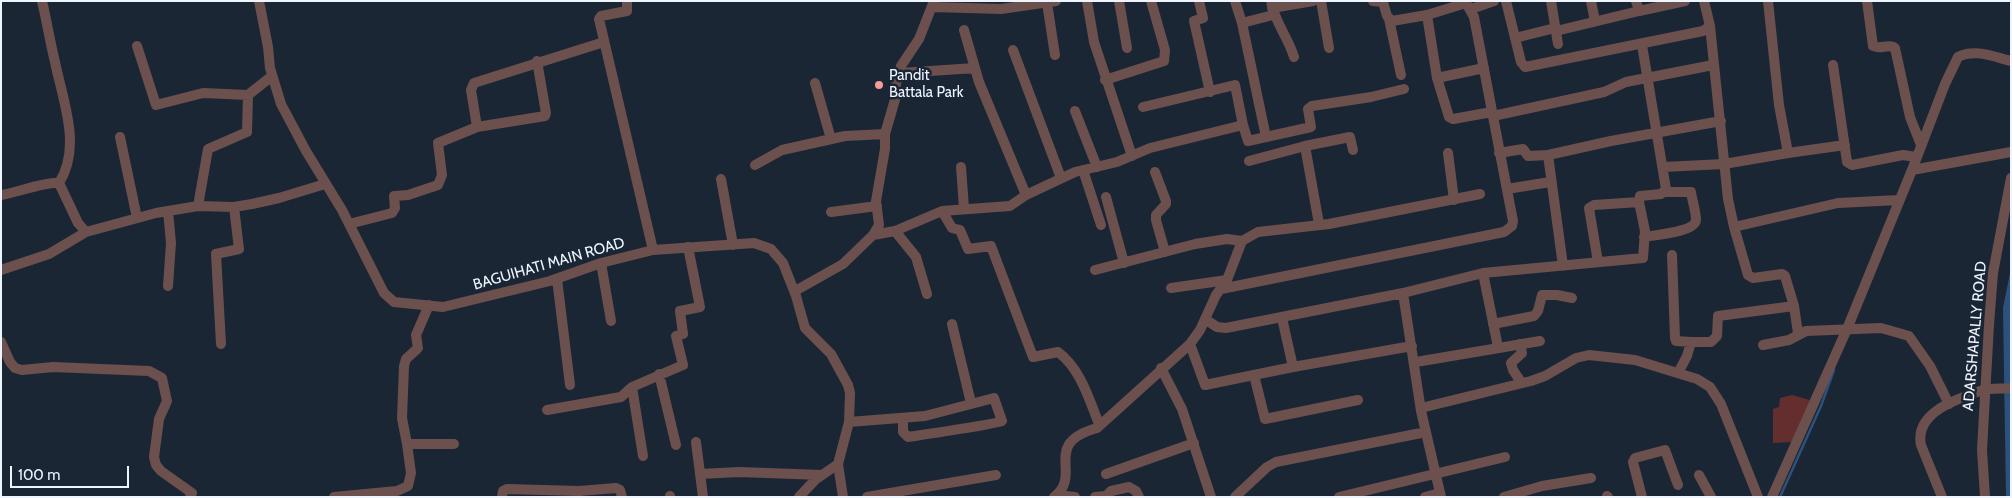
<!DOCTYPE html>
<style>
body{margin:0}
#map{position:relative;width:2012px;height:498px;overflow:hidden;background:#1b2635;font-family:Cabin,sans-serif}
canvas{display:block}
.frame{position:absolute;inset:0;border:2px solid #edf5ff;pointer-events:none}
.scale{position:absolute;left:10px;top:466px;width:119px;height:22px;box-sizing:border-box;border:2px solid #edf5ff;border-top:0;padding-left:6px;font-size:15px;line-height:18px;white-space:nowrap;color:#edf5ff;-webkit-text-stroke:4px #1b2635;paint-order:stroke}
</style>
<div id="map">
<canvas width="2012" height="498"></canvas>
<div class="frame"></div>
<div class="scale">100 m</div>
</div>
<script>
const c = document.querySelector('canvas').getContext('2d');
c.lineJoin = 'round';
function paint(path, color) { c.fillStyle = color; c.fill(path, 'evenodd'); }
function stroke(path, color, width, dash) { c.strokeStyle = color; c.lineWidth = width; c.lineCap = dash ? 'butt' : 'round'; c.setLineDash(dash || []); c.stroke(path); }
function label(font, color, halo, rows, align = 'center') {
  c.font = font + ' Cabin,sans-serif'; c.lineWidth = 5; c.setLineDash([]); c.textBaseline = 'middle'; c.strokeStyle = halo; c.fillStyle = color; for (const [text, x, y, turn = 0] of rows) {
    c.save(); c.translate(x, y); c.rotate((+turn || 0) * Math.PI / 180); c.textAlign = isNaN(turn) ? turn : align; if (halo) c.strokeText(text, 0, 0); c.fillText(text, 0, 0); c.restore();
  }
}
paint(new Path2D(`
 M1792 395 1810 400 1792 442 1773 443V409L1779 407 1780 398Z`), '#642e2e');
paint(new Path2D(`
 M2011 268V497H2006L2003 308Z`), '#2d517d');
stroke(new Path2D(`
 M1780 497 1821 406 1834 370`), '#2d517d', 2.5);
stroke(new Path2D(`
 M42 1C47 22 50 42 55 62 63 101 82 147 59 183L78 223 86 232
 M259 1 268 47 270 68 281 104 306 151 342 210 384 293 394 302 443 307 550 281 601 263 653 250 754 243 771 249 783 263 796 296 805 328 831 354 848 385 850 393 849 422 838 464 843 497
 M627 1V11L601 16 599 19 653 250
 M1087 1 1094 42 1132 156
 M1119 1 1127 48
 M1199 1 1203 18 1194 21 1210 92
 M1235 1 1242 23 1266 137 1311 127 1308 109 1312 106 1371 97 1404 89
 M1271 1C1274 21 1288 37 1294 57
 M1321 1 1329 48
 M1373 1 1383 2 1387 16 1392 21 1427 15
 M1506 1 1521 62 1525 67 1703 31 1710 26 1704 1
 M1551 1 1558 44
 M1591 1 1595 21
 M1867 1 1873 46C1880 50 1889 43 1895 48L1910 117 1921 145
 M1047 3 1055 55
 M1466 3 1427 15 1437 78 1449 117 1453 119 1492 112
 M933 7 1001 9 1056 1
 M1272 8 1313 1
 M1471 9 1494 1
 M1639 11 1685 1
 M1389 19 1401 75
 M1242 23 1273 15
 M1710 26 1728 199 1734 227 1838 203 1899 200
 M964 30 979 82 1026 195 1075 172 1117 162 1150 148 1243 125 1235 85 1143 107
 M1556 31 1639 11 1636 1
 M1515 38 1555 28
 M137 46 156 105 203 93 248 95 272 76
 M1013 50 1061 178
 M537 61 546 113 545 116 477 127 471 90 474 83 604 42
 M1833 65 1847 162 1852 165 1903 155 1916 157
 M900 73 975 68
 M1437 78 1484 68
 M1105 80 1164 61 1165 50 1151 1
 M815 83 831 139
 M1075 111 1097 167
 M1493 116 1604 92 1626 82 1713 65
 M1243 125 1248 141 1266 137
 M120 137 137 218
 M1305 146 1350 137 1353 150
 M1448 153 1454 200
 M1499 153 1523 149 1528 156 1548 155 1611 141 1721 121
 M1788 153 1845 145
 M1548 155 1563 266
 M1249 161 1305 146 1319 224
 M755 165 782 150 845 136 885 134
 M961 167 964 208
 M1663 167 1724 164 1788 153 1779 105 1768 1
 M1083 170 1101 225
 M1912 170 1945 84 1958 57C1975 48 1994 57 2011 61
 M1155 172 1166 201V204L1156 215V220L1165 252
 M721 179 733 245
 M1507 189 1550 182
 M1 195C16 193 47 181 59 183
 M1106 197 1124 263
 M198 206 208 149 247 132 248 95
 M942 211 952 228 960 230 968 249 991 246 1033 357 1058 352C1080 368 1089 399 1099 424
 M831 212 877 206
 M349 224 392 213 395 208 394 196 408 195 438 185 442 175 438 143 477 127
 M1734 227 1748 275 1753 278 1782 274 1785 276 1794 306 1798 333
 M895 231 916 257 927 294
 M873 235 895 231 942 211 1010 206 1026 195
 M1644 237C1655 235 1695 232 1696 220 1696 211 1692 200 1691 192H1665
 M1672 255 1675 338 1676 341 1691 342 1687 356 1678 373
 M1598 262 1589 208 1594 205 1639 202 1640 196 1661 194 1666 189 1642 45
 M601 263 611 321
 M1 270 49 254 86 232 156 213 198 206 234 207 252 204 279 198 325 184
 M1095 270 1195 244 1227 239 1242 241 1258 232 1329 224 1480 194
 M1483 273 1498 347
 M557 279 570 385
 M168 286 171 243 168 211
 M1171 288 1227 280
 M1221 289 1504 232 1512 226 1513 221 1474 17 1465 1
 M795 291 843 264 873 235 879 225 876 201 885 149V134L896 96V84L901 66 919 39 934 1
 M1403 293 1483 273 1643 258 1645 231 1639 202
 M1282 318 1293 367
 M1205 319 1217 327 1226 328 1403 293 1421 411 1441 497
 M952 324 971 403
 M1493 324 1534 316 1538 311 1542 295H1557L1572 298
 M1 342 10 362 15 368 22 370 53 367 149 371 162 378 167 401 159 419 154 457 156 465 161 471 192 493 190 497
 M1691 342H1711L1717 336 1718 316 1794 306
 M221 344 216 254 239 249 234 207
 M1190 344 1205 385 1293 367 1412 346
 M1520 344 1522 353 1511 363 1513 370 1521 382
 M1763 345 1789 340 1806 331 1881 328 1909 336 1930 366 1949 404
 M1416 362 1540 341
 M1161 368 1182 409 1211 497
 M659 374 676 445
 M1254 375 1265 419 1358 400
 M632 387 643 456
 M1421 408 1531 381 1545 376 1576 358 1589 355 1635 360 1697 379 1710 387 1721 404 1758 497
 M547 410 621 397 632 387 683 365 676 336 683 334 680 311 700 307 688 247
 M849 422 925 416 994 398 1002 421C997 424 921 435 908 437L903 432V418
 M696 442 703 497
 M407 444 402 418 404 366 406 359 418 348 416 335 429 305
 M700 474 739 472 822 475
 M1106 474 1194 443
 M1699 475 1711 497
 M1057 495 1075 497
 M670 496V497
 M1607 496 1608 497
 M334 497 397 491 408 486 411 473 407 444H454
 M502 497 503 491 507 489 579 491 616 488 620 490 622 497
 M799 497 815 480 838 464
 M867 497 996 475
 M1054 497C1084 474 1040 444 1097 428L1190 344 1200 330 1216 295 1227 280 1242 241
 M1095 497 1106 496 1111 491 1129 487 1136 491 1139 497
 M1235 497 1267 467 1276 462 1426 432
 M1339 497 1505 457
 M1425 497 1440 493
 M1504 497 1542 486 1591 478
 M1642 497 1633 462 1635 458 1665 450 1678 485
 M1772 497 1847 329 1912 170 2011 152
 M1942 497 1921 445C1914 412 1959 398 1983 390 1991 388 2002 389 2011 388
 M1985 497 1982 450 1989 325 1993 273 2011 178`), '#6c504e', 10);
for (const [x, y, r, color] of [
 [879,85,5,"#f59b98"]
]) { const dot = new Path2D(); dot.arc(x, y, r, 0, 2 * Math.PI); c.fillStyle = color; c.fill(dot); stroke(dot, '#1b2635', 2); }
label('15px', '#edf5ff', '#1b2635', [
 ["Pandit",889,76],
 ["Battala Park",889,93]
], 'left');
label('15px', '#edf5ff', '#1b2635', [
 ["BAGUIHATI MAIN ROAD",549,264,-16],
 ["ADARSHAPALLY ROAD",1975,336,-85]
]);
</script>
